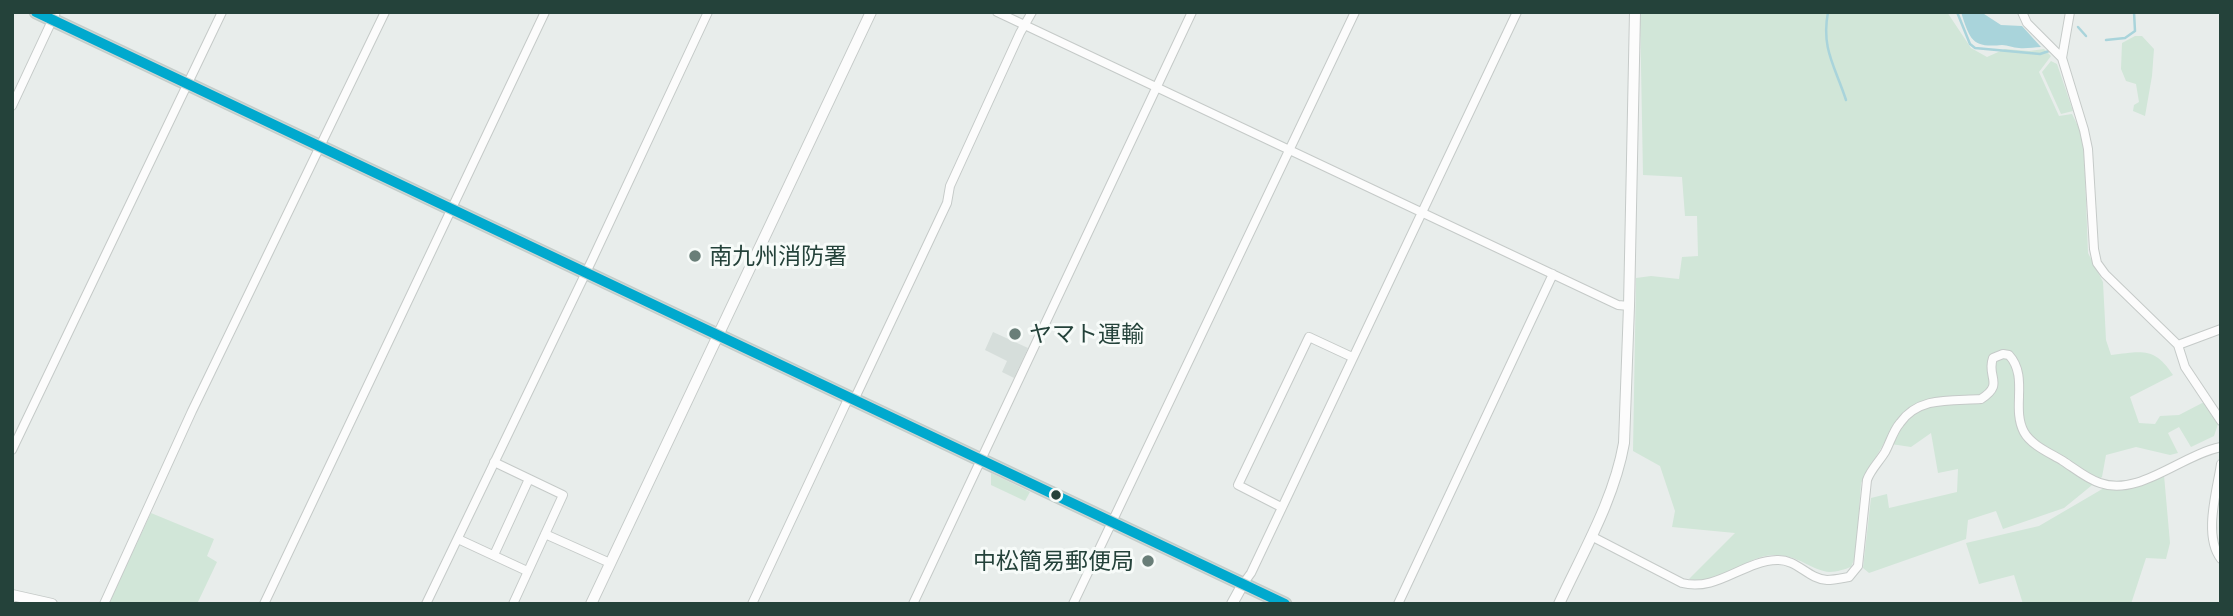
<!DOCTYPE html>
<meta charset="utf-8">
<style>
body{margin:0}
#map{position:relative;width:2233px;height:616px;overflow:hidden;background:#e8edeb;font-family:"Exo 2",sans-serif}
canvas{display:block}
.frame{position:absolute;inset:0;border:14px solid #24423a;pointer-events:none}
</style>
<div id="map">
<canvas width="2233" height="616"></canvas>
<div class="frame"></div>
</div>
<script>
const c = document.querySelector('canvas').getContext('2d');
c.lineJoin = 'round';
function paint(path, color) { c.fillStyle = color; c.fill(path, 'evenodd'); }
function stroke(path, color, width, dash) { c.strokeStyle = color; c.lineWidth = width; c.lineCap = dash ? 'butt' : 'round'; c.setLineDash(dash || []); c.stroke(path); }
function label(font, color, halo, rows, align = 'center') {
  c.font = font + ' "Exo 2","Noto Sans JP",sans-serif'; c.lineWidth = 6; c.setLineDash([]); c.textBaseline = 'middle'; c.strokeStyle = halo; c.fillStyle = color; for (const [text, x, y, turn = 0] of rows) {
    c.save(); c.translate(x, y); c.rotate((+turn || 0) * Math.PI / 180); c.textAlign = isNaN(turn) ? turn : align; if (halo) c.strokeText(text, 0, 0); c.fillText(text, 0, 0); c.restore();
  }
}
paint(new Path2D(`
 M993 332 1028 348 1014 378 1002 372 1007 361 985 350Z`), '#d6dedb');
paint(new Path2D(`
 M1640 12H1947L1971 48 1987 57 2005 49 2029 51 2044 49 2051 56 2039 72 2059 116 2072 114 2079 128 2084 149 2088 253 2103 282 2106 340 2111 355C2141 352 2154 346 2173 375L2130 397 2139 423 2155 424 2160 416 2179 415 2206 401 2218 424 2214 436 2191 447 2179 427 2168 433 2178 453 2170 455 2136 447 2106 455 2102 477 2064 508 2003 529 1996 511 1968 520 1966 539 1869 573 1863 568 1871 498 1887 494 1889 508 1957 492 1958 469 1938 473 1931 433 1911 447 1884 443 1861 483 1856 555 1851 567C1845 569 1837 572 1830 572 1812 571 1798 554 1773 555 1745 556 1718 588 1689 579L1735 533 1672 527 1675 511 1660 466 1633 451 1636 278 1651 276 1679 279 1682 257 1698 256 1697 216H1685L1682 177 1643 175Z
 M2135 36H2142L2154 49 2152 76 2145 116 2133 111 2134 105 2139 102 2136 84 2126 81 2121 69 2122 43Z
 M2051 61 2057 64 2073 111 2061 114 2042 72Z
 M991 473 1030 492 1025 501 991 485Z
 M2164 475 2170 543 2166 559 2146 558 2131 604H2023L2014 575 1979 584 1966 543 2039 526 2104 488C2130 492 2140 487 2164 475Z
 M151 513 214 539 207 556 217 562 197 604H108Z`), '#d1e6d8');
paint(new Path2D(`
 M1961 12H1981L2001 25 2022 26 2041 47C2034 47 2026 49 2019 48 2013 48 2008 45 2002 45 1972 48 1970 40 1961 12Z`), '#a9d4db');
stroke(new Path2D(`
 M1828 12C1821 49 1835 66 1846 100
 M1957 12 1970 44 1975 48 2040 54 2049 51
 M2078 27 2086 36
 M2106 40 2125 38 2135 31 2134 12`), '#a9d4db', 2.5);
const minor = new Path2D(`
 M997 12 1618 305 1629 306
 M2022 12 2027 23 2062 58 2084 130 2088 149 2094 249 2097 263 2105 274 2178 345 2185 367 2221 421
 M2062 58 2070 12
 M12 106 56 12
 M2178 345 2221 329
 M854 400 947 203 950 186 1020 33 1032 12
 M12 450 222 12
 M494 462 563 495 513 604
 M2221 464C2217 491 2203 536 2221 559
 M1281 507 1238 485 1309 337 1352 357
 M545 534 610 563
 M1591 536 1682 583C1717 592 1743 561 1777 560 1797 559 1808 579 1827 580 1834 580 1843 578 1849 577L1858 566 1867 480C1871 469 1879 462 1885 452 1890 443 1893 431 1900 423 1919 396 1952 401 1981 399 2005 384 1986 377 1993 358L2003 354 2009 355C2029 377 2011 408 2024 432 2031 445 2050 453 2063 461 2074 468 2087 479 2100 483 2139 497 2181 455 2221 447
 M458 539 527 571
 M494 555 529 479
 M1243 584 1251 573 1517 12
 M104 604 192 411 385 12
 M264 604 545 12
 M426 604 592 260 708 12
 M752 604 849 397
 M913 604 1192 12
 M1073 604 1355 12
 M1398 604 1553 274`);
const tertiary = new Path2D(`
 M12 595 52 604
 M591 604 871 12
 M1232 604 1243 584
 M1559 604C1583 552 1614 500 1624 443L1629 306 1635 12`);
const primary = new Path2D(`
 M36 12 1285 604`);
stroke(minor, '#c5cac8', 10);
stroke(tertiary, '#c5cac8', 12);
stroke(primary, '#c3ccc9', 15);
stroke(minor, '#fcfcfc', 8);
stroke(tertiary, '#fcfcfc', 10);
stroke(primary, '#cfd7d5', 12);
stroke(new Path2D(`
 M36 12 1285 604`), '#00a9ce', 10);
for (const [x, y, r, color] of [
 [695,256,7,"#697e78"],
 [1015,334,7,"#697e78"],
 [1056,495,6,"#24423a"],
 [1148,561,7,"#697e78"]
]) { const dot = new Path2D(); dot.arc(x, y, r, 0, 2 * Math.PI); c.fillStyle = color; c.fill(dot); stroke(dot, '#f7fbf9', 2.5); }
label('23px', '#24423a', '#f7fbf9', [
 ["南九州消防署",709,256],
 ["ヤマト運輸",1029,334],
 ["中松簡易郵便局",1134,561,"right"]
], 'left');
</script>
